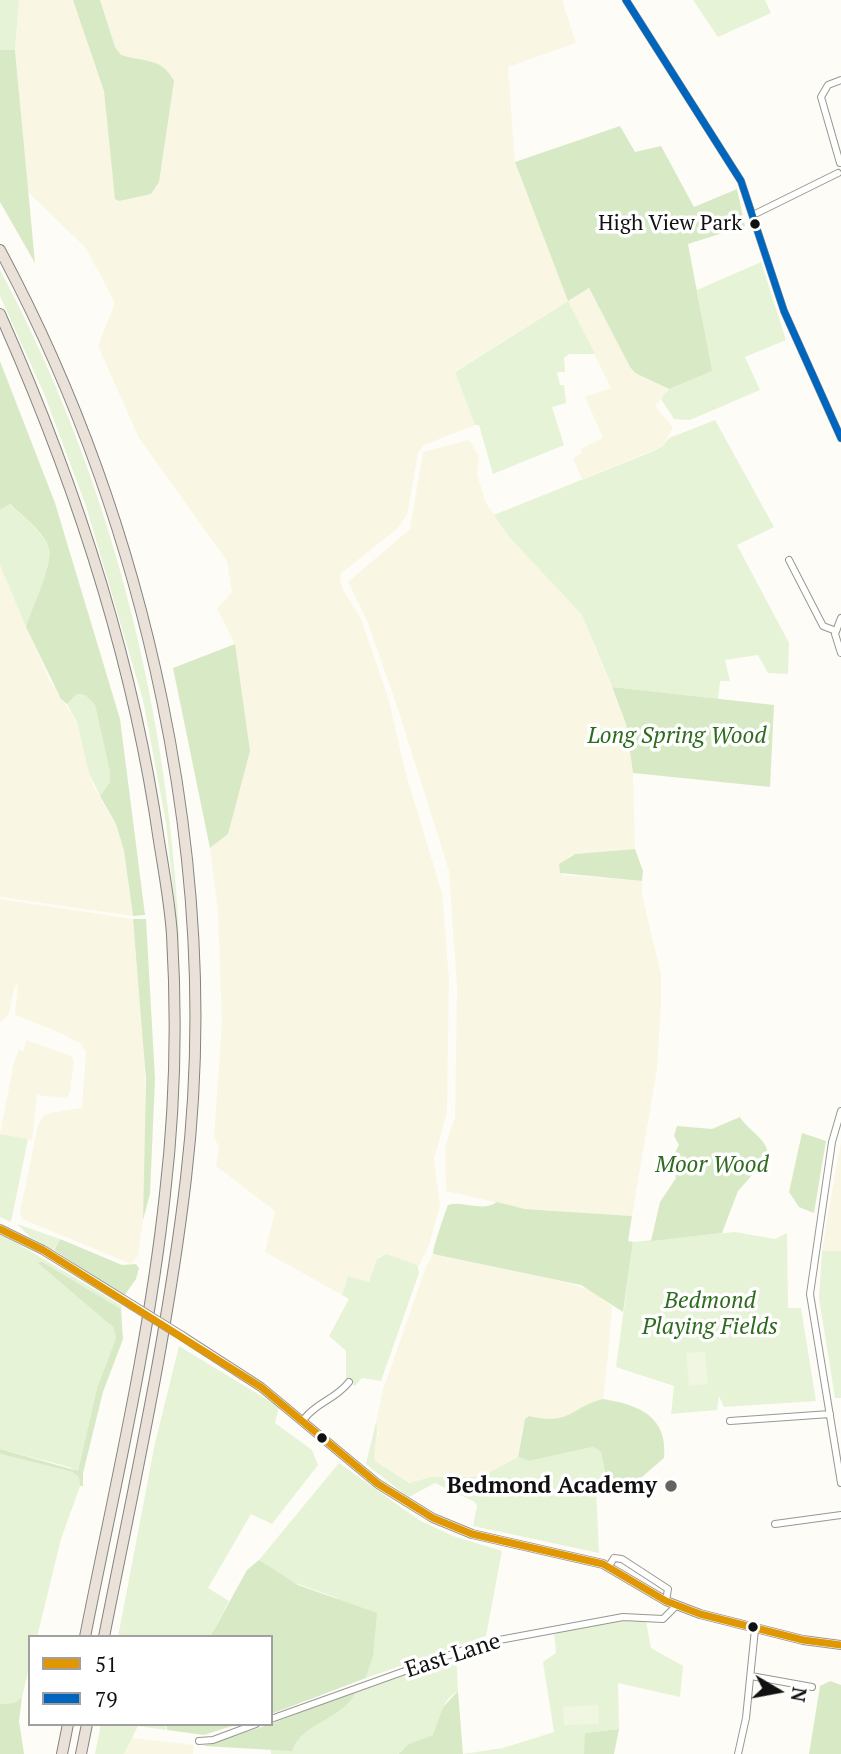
<!DOCTYPE html>
<style>
body{margin:0}
#map{position:relative;width:841px;height:1754px;overflow:hidden;background:#fdfcf7;font-family:"PT Serif",serif}
canvas{display:block}
.legend{position:absolute;left:28px;top:1635px;width:245px;height:91px;box-sizing:border-box;background:#fff;border:2px solid #a0a0a0;margin:0;padding:9px 12px;list-style:none;font-size:21px;color:#111}
.legend li{display:flex;align-items:center;gap:14px;height:35px}
.legend b{width:35px;border:2px solid #a0a0a0}
.north{position:absolute;left:743px;top:1656px;width:70px;height:70px;-webkit-text-stroke:5px #fff;paint-order:stroke;rotate:100deg;font-size:19px;font-weight:700;line-height:28px;text-align:center;color:#111}
.north::after{content:'';display:block;margin:auto;width:24px;height:32px;background:#111;clip-path:polygon(50% 0,100% 100%,50% 72%,0 100%)}
</style>
<div id="map">
<canvas width="841" height="1754"></canvas>
<ul class="legend">
<li><b style="height:9px;background:#e09702"></b>51</li>
<li><b style="height:9px;background:#0065bd"></b>79</li>
</ul>
<div class="north">N</div>
</div>
<script>
const c = document.querySelector('canvas').getContext('2d');
c.lineJoin = 'round';
function paint(path, color) { c.fillStyle = color; c.fill(path, 'evenodd'); }
function stroke(path, color, width, dash) { c.strokeStyle = color; c.lineWidth = width; c.lineCap = dash ? 'butt' : 'round'; c.setLineDash(dash || []); c.stroke(path); }
function label(font, color, halo, rows, align = 'center') {
  c.font = font + ' "PT Serif",serif'; c.lineWidth = 7; c.setLineDash([]); c.textBaseline = 'middle'; c.strokeStyle = halo; c.fillStyle = color; for (const [text, x, y, turn = 0] of rows) {
    c.save(); c.translate(x, y); c.rotate((+turn || 0) * Math.PI / 180); c.textAlign = isNaN(turn) ? turn : align; if (halo) c.strokeText(text, 0, 0); c.fillText(text, 0, 0); c.restore();
  }
}
paint(new Path2D(`
 M19 0H562L576 43 508 67 515 162 568 300 589 288 630 367 635 373 669 389 655 406 673 427 663 446 582 479 573 458 582 453 581 449 603 438 585 397 611 388 568 301 455 371 475 425 424 445 418 453 407 515 398 528 340 574 342 588 361 619 389 700 405 771 442 893 449 979 447 1112 434 1159 440 1205 429 1245 418 1268 386 1254 379 1256 369 1282 348 1276 342 1295 265 1252 275 1211 216 1166 219 1148 214 1136 222 1024 218 913 210 848 228 834 235 644 217 609 232 592 227 561 139 438 98 346 115 303 86 248 28 192 15 50Z
 M469 440 479 456 477 474 486 503 510 538 582 615 626 724 633 773 635 849 575 854 569 856 559 869 563 875 642 881V895L661 974V1002L657 1069 632 1216 525 1209 446 1191 445 1147 455 1117 457 988 449 871 397 706 368 623 348 582 410 529 423 452Z
 M0 565 50 681 77 722 93 786 116 824 124 851 133 916 0 897Z
 M0 899 133 919 142 998 147 1133 143 1220 138 1256 131 1264 22 1219 20 1212 38 1125 43 1116 50 1113 82 1108 86 1052 80 1043 56 1031 15 1015 18 984 14 988 9 1014 0 1023Z
 M26 1040 71 1056 74 1061 70 1093 66 1098 37 1095 32 1140 0 1134 14 1062 19 1050 24 1051Z
 M841 1143V1251H822L835 1174Z
 M433 1254 565 1282 592 1291 612 1306 608 1356 603 1399 565 1418 551 1421 530 1416 522 1429 518 1457 480 1477H430L411 1483 375 1461 373 1453 378 1434 376 1422 383 1390 426 1267Z
 M132 1738 194 1745 193 1754H124Z`), '#f9f7e4');
paint(new Path2D(`
 M0 0H19L15 50H0Z
 M693 0H765L771 13 718 37Z
 M761 262 786 340 745 357 760 390 690 420 674 419 661 399 669 389 711 371 697 290Z
 M0 270C112 480 171 717 180 954L166 823 143 700 86 506 45 396 0 296Z
 M568 301 595 354H569L564 358 565 372H557L560 385H564L566 403 552 407 564 445 493 474 479 425H475L455 372Z
 M715 420 774 527 737 545 789 643 788 674 768 673 758 655 725 660 730 681H720L718 699 612 687 582 615 510 538 494 515 651 452 663 446 669 438Z
 M9 504C22 516 44 532 49 549 54 566 31 609 26 627L0 565V510Z
 M77 694 85 695 95 705 110 772V782L100 796 89 773 77 722 67 704Z
 M0 1134 28 1139 11 1222 0 1217Z
 M17 1224 60 1239 53 1250 30 1237Z
 M735 1232 775 1239 787 1233 788 1308H801L816 1401 724 1407 719 1396 717 1410 671 1414 674 1386 616 1367 633 1242Z
 M0 1233 122 1306 121 1309 41 1261 39 1262 113 1327 116 1338 97 1388 78 1472 69 1467 0 1449Z
 M822 1251H841V1398H835L819 1298Z
 M386 1254 417 1265 419 1273 381 1381 362 1378 355 1386 346 1379V1351L329 1336 349 1299 342 1295 348 1276 369 1282 377 1259Z
 M179 1346 279 1407 275 1423 312 1450 318 1465 272 1524 251 1514 208 1588 229 1601 210 1637H118L155 1443Z
 M376 1422C380 1436 372 1447 375 1461L410 1483 430 1477H480L518 1457 529 1461 593 1447 601 1452 607 1483 604 1491 596 1488 599 1553 473 1526 477 1506 475 1502 435 1483 409 1497 404 1494 366 1464Z
 M0 1454 74 1472 79 1478 80 1486 61 1539 37 1637H30V1664L22 1697 14 1703 0 1704Z
 M339 1463 419 1520 453 1536 502 1551 486 1636 366 1678 373 1656 337 1598 284 1579 259 1560Z
 M620 1621H646L651 1648 683 1666 680 1697 618 1683 619 1729 586 1733 584 1754H463L503 1748 554 1732 543 1662 556 1653 554 1632Z
 M456 1654 458 1691C435 1705 444 1722 433 1735 423 1745 408 1742 398 1754H271V1749L292 1750C302 1721 344 1721 357 1690Z
 M101 1724H167L166 1730 138 1726 124 1754H95Z`), '#e7f3d7');
paint(new Path2D(`
 M73 0H100L115 47 121 55C143 62 162 57 174 81L159 182 151 194 119 201 115 199 104 91Z
 M0 50H15L35 263 0 202Z
 M620 126 635 152 661 146 694 207 737 189 745 226 688 244 712 371 669 389 635 373 630 367 589 288 568 301 515 162Z
 M0 361 55 503 120 719 145 915 133 916 124 851 116 824 100 796 110 782V772L95 705 85 695 77 694 67 704 61 699 26 627C31 609 53 566 49 549 45 532 22 516 10 504L0 510Z
 M235 644 250 751 228 834 210 848 173 668Z
 M612 687 774 705 770 787 633 773 626 724Z
 M635 849 643 871 642 881 560 873 559 864 575 854Z
 M133 919H146L155 1079 150 1194 143 1220 146 1080Z
 M740 1117C749 1132 769 1139 768 1157L738 1191 722 1233 651 1241 660 1202 676 1178 671 1160 679 1145 674 1136 677 1126 712 1129Z
 M802 1133 826 1141 814 1213 799 1207 789 1192Z
 M497 1202 525 1209 632 1216 628 1241 633 1242 623 1312 581 1285 433 1254C433 1247 445 1213 448 1205 465 1200 481 1213 497 1202Z
 M60 1239 122 1265 136 1264 139 1268 136 1279 124 1296 54 1250Z
 M41 1261 121 1309 123 1339 103 1392 83 1473V1486H80L79 1478 73 1472 0 1454V1449L78 1471 97 1388 116 1338 113 1327 38 1263Z
 M603 1399C639 1405 668 1416 664 1458L642 1477 617 1486 607 1483 601 1452 593 1447 529 1461 518 1457 525 1419 529 1416C572 1426 570 1407 603 1399Z
 M259 1560 298 1585 377 1613 373 1656 366 1678 271 1714V1637H210L247 1570Z
 M830 1681 841 1685V1754H809L820 1686Z
 M357 1690C344 1721 302 1721 292 1751L203 1746 271 1724Z
 M458 1691 463 1754H398L409 1744 433 1735 443 1707Z
 M22 1697 19 1721 24 1754H0V1704L14 1703Z
 M167 1724H238L204 1735 167 1730Z
 M619 1729 614 1754H584L585 1733Z`), '#d8eac5');
paint(new Path2D(`
 M705 1352 708 1384 689 1386 686 1353Z
 M598 1705 599 1724 564 1725 563 1707Z`), '#f0f6e1');
const minor = new Path2D(`
 M626 0 741 181 784 311 841 438
 M840 163 821 97 828 85 841 80
 M753 215 838 173
 M789 560 823 626 836 631
 M841 618 835 634 841 653
 M841 1111 832 1142 810 1294 841 1483
 M304 1419C318 1401 335 1400 349 1382
 M730 1421 830 1414
 M775 1524 841 1515
 M609 1566 614 1558 622 1559 668 1589 666 1601
 M751 1676 812 1687
 M271 1719 483 1643 623 1617 663 1619 676 1606
 M199 1741 213 1740 256 1724
 M738 1754 746 1718 755 1629`);
const tertiary = new Path2D(`
 M0 1229 43 1250 132 1305
 M182 1336 261 1387 378 1484 433 1518 472 1534 603 1564 666 1601 700 1614 803 1640 841 1645`);
const motorway = new Path2D(`
 M0 250C147 525 223 866 186 1178 168 1332 134 1485 104 1637
 M0 314C75 482 133 658 159 841 164 872 170 904 172 935 177 1021 175 1109 165 1194 149 1343 114 1490 85 1637
 M62 1754 68 1724
 M81 1754 87 1724`);
stroke(minor, '#979795', 8);
stroke(tertiary, '#979795', 10);
stroke(motorway, '#858482', 12);
stroke(minor, '#fffffe', 6);
stroke(tertiary, '#fffffe', 8);
stroke(motorway, '#eae1d8', 10);
const tertiaryBridge = new Path2D(`
 M132 1305 182 1336`);
stroke(tertiaryBridge, '#979795', 10, []);
stroke(tertiaryBridge, '#fffffe', 8);
stroke(new Path2D(`
 M0 1229 43 1250 261 1387 378 1484 433 1518 472 1534 603 1564 666 1601 700 1614 803 1640 841 1645`), '#e09702', 7);
stroke(new Path2D(`
 M626 0 741 181 784 311 841 438`), '#0065bd', 7);
for (const [x, y, r, color] of [
 [755,224,6,"#111"],
 [322,1438,6,"#111"],
 [671,1486,7,"#646362"],
 [753,1627,6,"#111"]
]) { const dot = new Path2D(); dot.arc(x, y, r, 0, 2 * Math.PI); c.fillStyle = color; c.fill(dot); stroke(dot, '#fff', 2.5); }
label('21px', '#111', '#fff', [
 ["High View Park",742,224]
], 'right');
label('italic 23px', '#2f6b1f', '#fff', [
 ["Long Spring Wood",677,736],
 ["Moor Wood",712,1165],
 ["Bedmond",710,1301],
 ["Playing Fields",710,1327]
]);
label('bold 23px', '#111', '#fff', [
 ["Bedmond Academy",657,1486]
], 'right');
label('23px', '#111', '#fff', [
 ["East Lane",453,1656,-18]
]);
</script>
